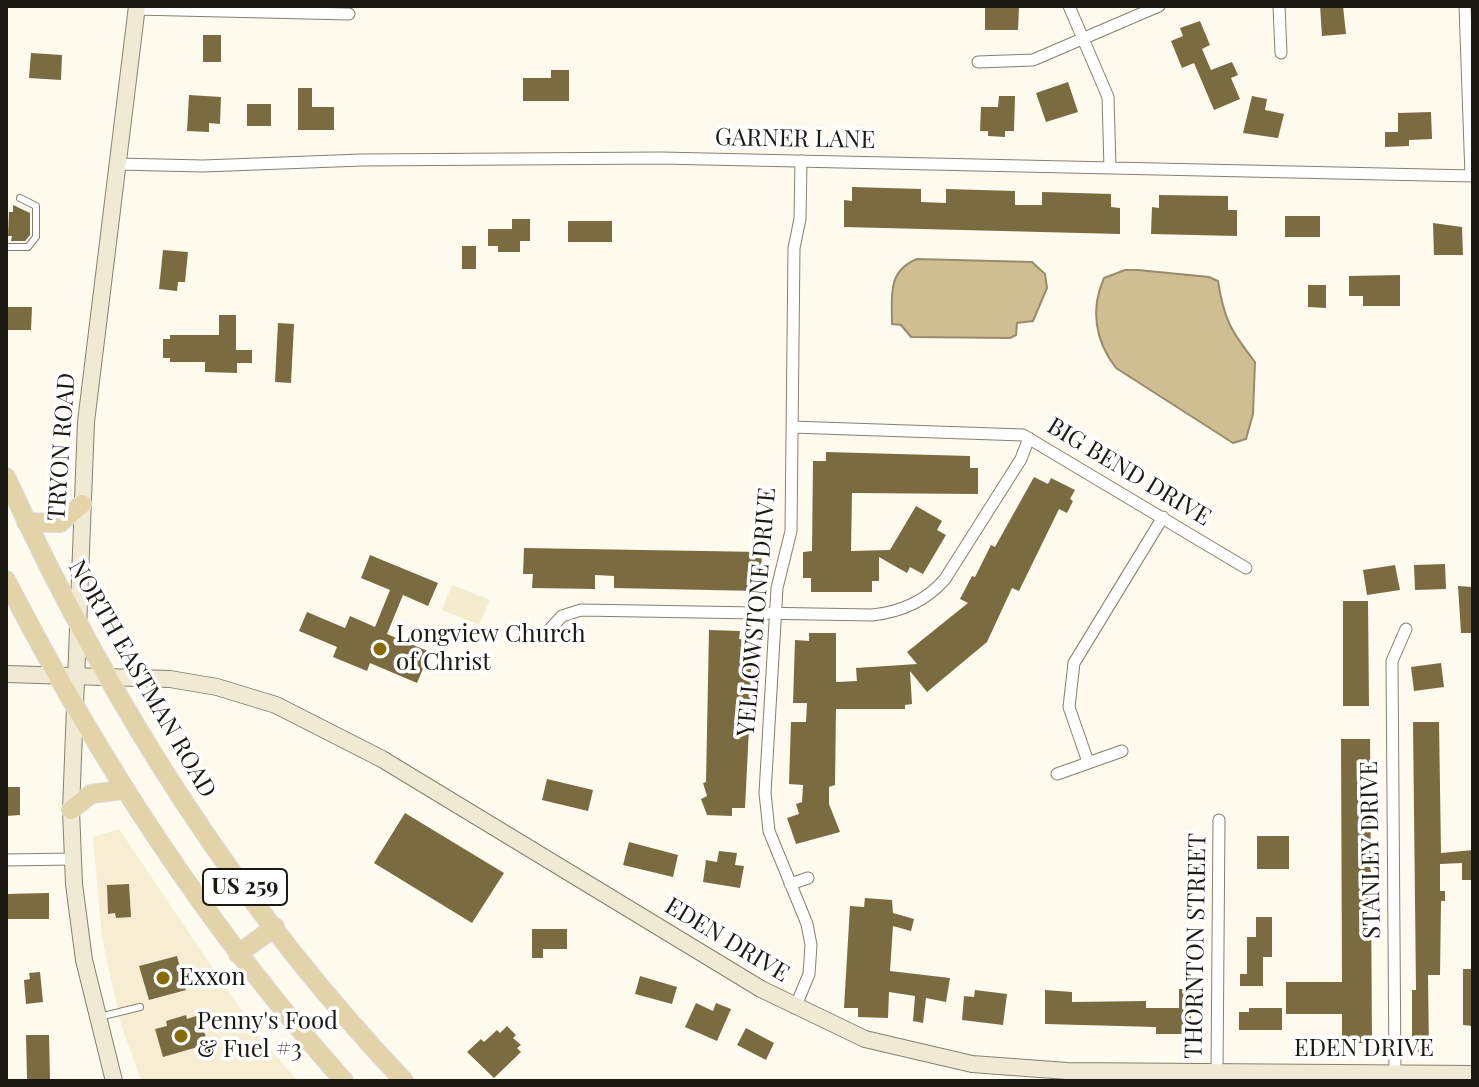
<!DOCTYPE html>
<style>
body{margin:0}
#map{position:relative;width:1479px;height:1087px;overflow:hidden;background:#fefaee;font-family:"Playfair Display",serif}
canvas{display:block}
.frame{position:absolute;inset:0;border:8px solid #1b1912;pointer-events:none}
</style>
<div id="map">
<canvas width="1479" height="1087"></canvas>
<div class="frame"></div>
</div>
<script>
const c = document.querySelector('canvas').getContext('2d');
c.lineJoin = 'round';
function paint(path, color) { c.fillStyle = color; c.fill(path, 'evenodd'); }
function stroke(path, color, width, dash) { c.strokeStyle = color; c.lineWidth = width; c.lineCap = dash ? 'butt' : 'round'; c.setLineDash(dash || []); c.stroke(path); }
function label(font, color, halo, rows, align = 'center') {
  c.font = font + ' "Playfair Display",serif'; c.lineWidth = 7; c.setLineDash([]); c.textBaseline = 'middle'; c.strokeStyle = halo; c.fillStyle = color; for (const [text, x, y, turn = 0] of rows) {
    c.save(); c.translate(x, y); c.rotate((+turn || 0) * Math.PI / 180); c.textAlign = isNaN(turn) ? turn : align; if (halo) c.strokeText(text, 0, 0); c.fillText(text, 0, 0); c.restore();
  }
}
paint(new Path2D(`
 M119 829 258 1035 296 1079 141 1081 121 1024 102 938 93 837Z`), '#f7edd2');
paint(new Path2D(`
 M452 585 490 600 479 625 442 610Z`), '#f5ebcd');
const water = new Path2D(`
 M917 259 1032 262 1045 274 1047 288 1033 321 1017 323 1016 335 1010 338 911 337 901 325 892 324C892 296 887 271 917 259Z
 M1138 270 1209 277 1218 281C1224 320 1231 331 1255 362L1253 414 1246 439 1233 443 1219 434 1116 368C1095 341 1090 309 1104 278L1125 270Z`);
paint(water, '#cfbe91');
stroke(water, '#998c6b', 2);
paint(new Path2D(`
 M985 6H1019L1018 30H985Z
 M1320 6H1343L1346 34 1322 36Z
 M1200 21 1210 45 1202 49 1211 70 1232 62 1238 75 1231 78 1240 99 1214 110 1194 63 1182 68 1171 41 1183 36 1180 28Z
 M203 35H221V62H203Z
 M31 53 62 55 61 80 29 78Z
 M551 70H569V101H523V78H551Z
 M1068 82 1078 112 1046 122 1036 93Z
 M298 88H312V107H334V130H298Z
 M189 95 221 97 220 124 209 123V132L187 131Z
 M999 96H1015L1014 131H1005V137L988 136V131H980L981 107H998Z
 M1252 96 1267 99 1265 110 1284 114 1278 138 1243 133Z
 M247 104H271V126H247Z
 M1431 112 1432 139 1409 140V146L1385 147V132H1398V113Z
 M852 187 921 189V202L946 203V189L1015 191V205H1042V192L1111 194V207L1120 208V234L844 227V200L852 201Z
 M1159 195 1228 196V210H1237V236L1151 234 1152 207 1159 208Z
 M13 205 30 213V235L25 241H11L12 236H8L9 212H13Z
 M1285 216H1320V237H1285Z
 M512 219H530V241H520V252H498V246H488V229H512Z
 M568 221H612V242H568Z
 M1433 223 1462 227 1463 255H1434Z
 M462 246H476V269H462Z
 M163 250 188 252 185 282H178L177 291 159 289Z
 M1400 275V306H1363V296H1349V276Z
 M1308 285H1326V308L1308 307Z
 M6 307H32L31 330H6Z
 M219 315H236V350H252V363H237V373L205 372V362H170V358H163V339H170V335H219Z
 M278 323 294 324 291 383 275 382Z
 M826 452 970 456V468H978V494L852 493 851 551 890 550 916 506 942 521 937 530 946 535 923 574 910 567 907 573 879 557V581H872V592H811V578H803V552L812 551 813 461H826Z
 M1034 477 1048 484 1051 478 1075 490 1070 499 1073 501 1067 513 1059 509 1019 591 1012 588 987 642 927 692 910 671 912 704 905 705V709H836L835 785 829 787V804L840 832 796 844 787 818 799 814 796 804 802 802 803 785 789 784 791 722H806L807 703H793L795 640 809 641V633H836V682L857 681 856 668 917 664 907 652 968 603 960 599 972 576 975 577 991 545 995 547Z
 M524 548 762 552 761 578H757V591L614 588V576L595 575V589L532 588 533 574H523Z
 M370 555 438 583 428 606 403 595 387 634 430 652 417 683 370 663 367 671 333 657 337 647 299 631 307 612 345 628 350 616 375 627 390 590 361 578Z
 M1445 564 1446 589 1415 590 1414 565Z
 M1395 565 1400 590 1367 595 1363 570Z
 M1458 586 1473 587V633H1461Z
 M1343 601H1368L1369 706H1343Z
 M709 630 740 631 739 639 752 640 750 709H737V728H749L745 808H732V816L707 815 701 799 707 796 703 783 706 782Z
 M1441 663 1444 687 1414 691 1411 667Z
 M1413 722H1439L1441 853 1473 850V880H1462V863L1440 864V891H1445V901H1441L1440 975H1428L1429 1052H1412V990H1416Z
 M1341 739H1370L1372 1043H1342V1014H1286V982H1342Z
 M547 779 593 790 588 811 542 800Z
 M6 787H20V815L6 816Z
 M405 813 504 873 472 923 374 863Z
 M1257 836H1289V869H1257Z
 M629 842 678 855 673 877 623 865Z
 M719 851 737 853 735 865 744 866 740 888 703 882 706 860 717 862Z
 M129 884 131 917 116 918 115 913 108 914 107 885Z
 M49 893V919H6V894Z
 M865 898 892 900 893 913 914 919 911 931 893 926 890 971 950 978 946 1002 926 998 923 1023 913 1021 915 996 889 992 888 1018 858 1017V1008H844L850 906 864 907Z
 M1256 917H1272V957H1263V986H1240V974H1247V937H1256Z
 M532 929H567V949H543V958H532Z
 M177 956 186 990 149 1000 139 966Z
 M1463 969H1473V1026L1463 1025Z
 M40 972 43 1002 26 1004 24 980 30 979 29 973Z
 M640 976 677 987 672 1004 635 994Z
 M1179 989H1191V1034H1156V1027L1045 1024V990L1072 992V1002L1146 1001V1008H1179Z
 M975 990 1007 994 1003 1025 962 1020 964 996 974 997Z
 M696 1003 713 1011 716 1003 731 1009 717 1041 685 1027Z
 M1249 1008H1282V1030H1239V1012H1249Z
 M186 1015 187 1019 199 1015 208 1044 163 1057 155 1029 167 1026 166 1021Z
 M507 1026 516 1035 513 1038 521 1045 517 1048 521 1052 494 1078 467 1052 481 1039 484 1042 497 1030 500 1033Z
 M746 1028 774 1043 766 1060 737 1045Z
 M26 1035H49L50 1079H27Z`), '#7a6b40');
const lane = new Path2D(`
 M6 247H28L36 237V206L20 198
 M99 1017 140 1007`);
const street = new Path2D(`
 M1069 6 1108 97 1110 168
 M1279 6 1281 53
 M1465 6 1471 176
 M136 9 349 14
 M978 62 1033 60 1159 6
 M117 164 203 166 362 160 661 158 1473 176
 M792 427 1023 435 1246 568
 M551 628 562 616 581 610 872 615C901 612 926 601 945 579L1021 459 1029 438
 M1088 762 1069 707 1074 663 1163 517
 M1057 774 1122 751
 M6 860 73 859
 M790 884 808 878
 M795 1008 809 974 811 945 807 924 769 831 765 793 777 588 791 531 794 248 800 219 801 161
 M1217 1072 1219 820
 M1395 1074 1392 661 1406 629`);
const secondary = new Path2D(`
 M6 674 170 679 217 687 276 705 382 759 761 989 865 1039 972 1064 1067 1071 1473 1074
 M114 1081 84 960 74 884 71 810 86 422 137 6`);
const primary = new Path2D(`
 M6 477C106 697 237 905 404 1081
 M26 522 60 523 82 504
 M6 580C100 762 207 927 344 1081
 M71 810 91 794 122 790
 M238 954 275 927`);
stroke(lane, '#86806e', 8);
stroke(street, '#86806e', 13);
stroke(secondary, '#86806e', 18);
stroke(primary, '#dbdad9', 20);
stroke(lane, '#fff', 6);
stroke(street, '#fff', 11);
stroke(secondary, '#f0e9d4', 16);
stroke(primary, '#e2d3a9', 18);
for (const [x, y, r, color] of [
 [380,649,8,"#866b07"],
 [163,978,8,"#866b07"],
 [181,1036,8,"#866b07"]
]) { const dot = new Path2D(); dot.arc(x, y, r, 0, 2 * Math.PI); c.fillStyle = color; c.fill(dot); stroke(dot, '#fff', 3); }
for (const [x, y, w] of [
 [245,887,84]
]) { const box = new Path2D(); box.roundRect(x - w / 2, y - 18, w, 36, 6); c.fillStyle = '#fff'; c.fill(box); stroke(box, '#1b1912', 2); }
label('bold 22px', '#1b1912', null, [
 ["US 259",245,887]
]);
label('24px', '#1b1912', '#fff', [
 ["GARNER LANE",795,139,1],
 ["TRYON ROAD",62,447,-86],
 ["BIG BEND DRIVE",1129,472,31],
 ["YELLOWSTONE DRIVE",757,612,-85],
 ["NORTH EASTMAN ROAD",142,679,60],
 ["STANLEY DRIVE",1371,850,-91],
 ["EDEN DRIVE",727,940,31],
 ["THORNTON STREET",1196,946,-89],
 ["EDEN DRIVE",1364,1049]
]);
label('24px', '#1b1912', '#fff', [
 ["Longview Church",396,635],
 ["of Christ",396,663],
 ["Exxon",179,978],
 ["Penny's Food",197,1022],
 ["& Fuel #3",197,1050]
], 'left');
</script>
